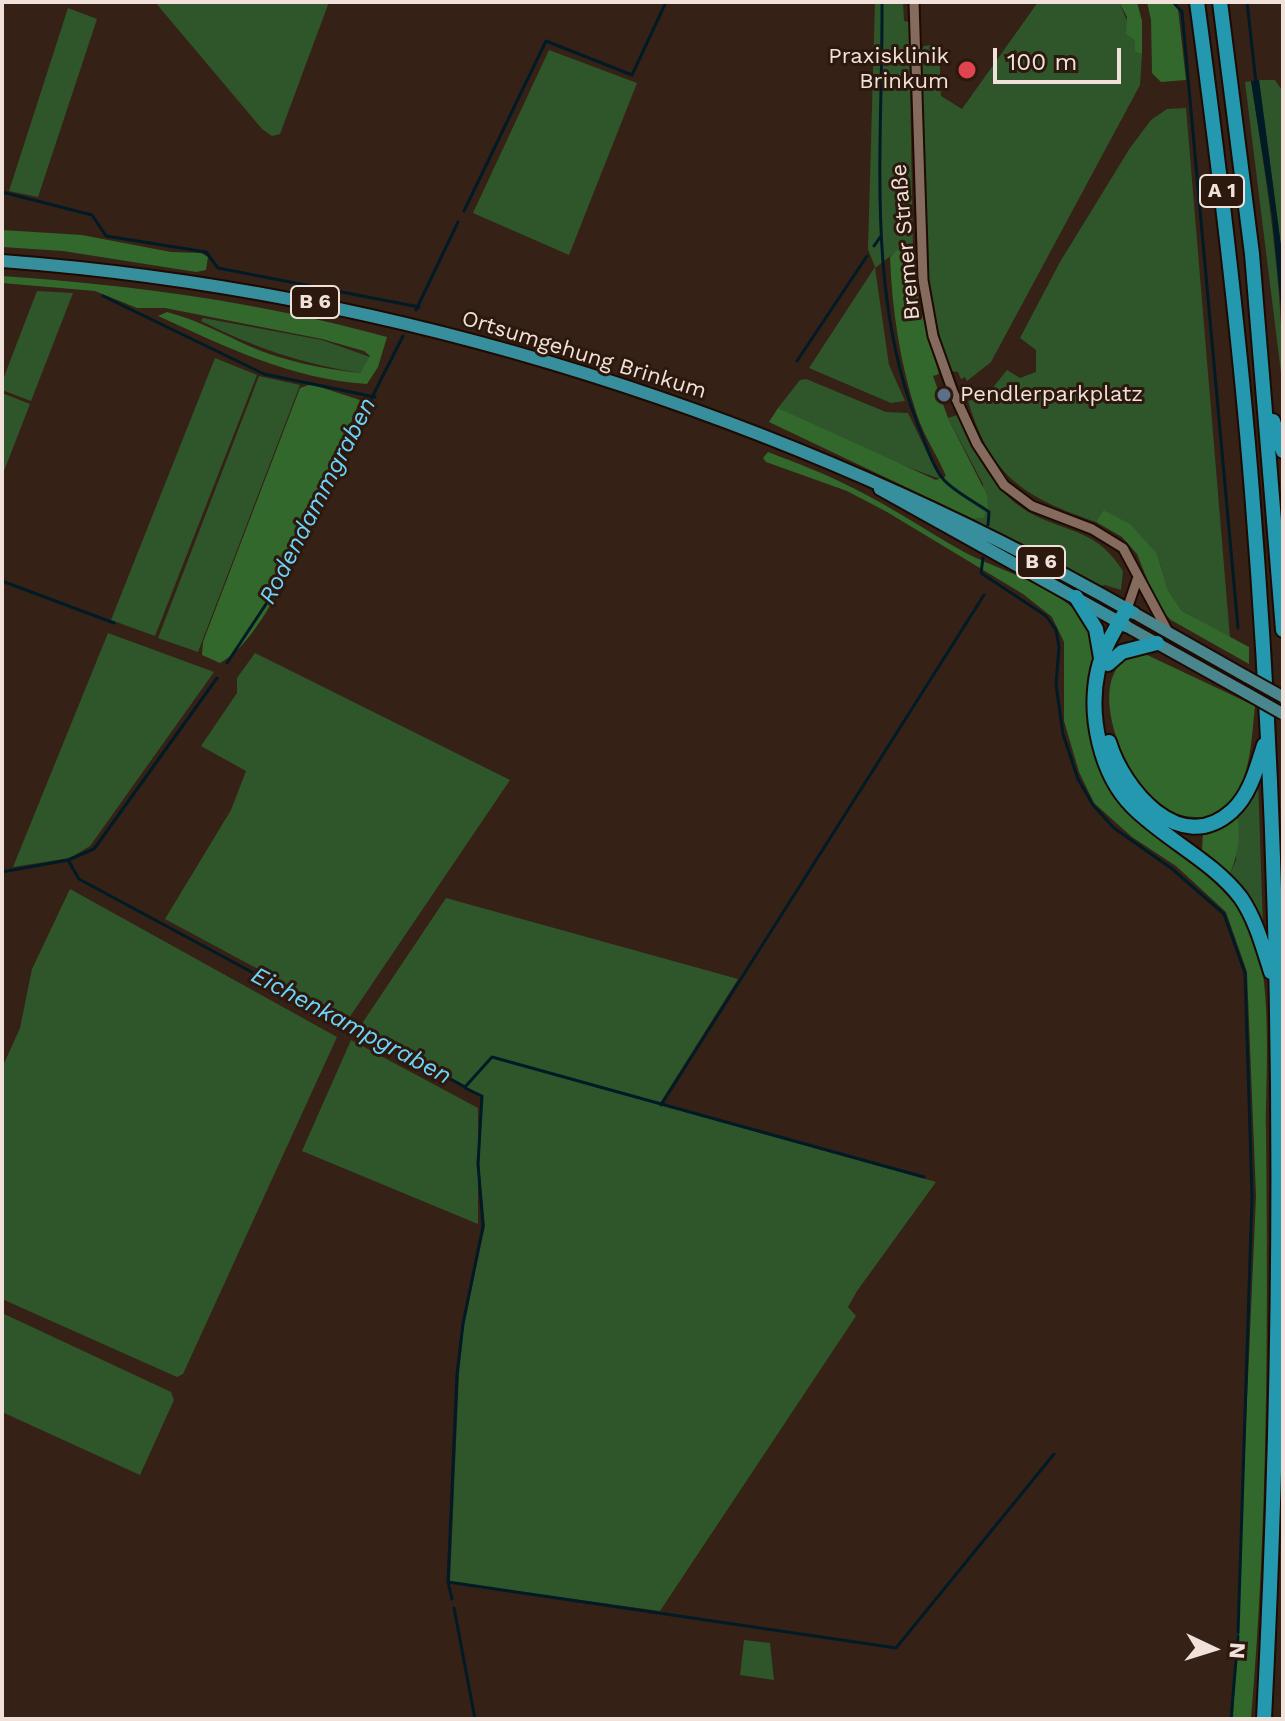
<!DOCTYPE html>
<meta charset="utf-8">
<style>
body{margin:0}
#map{position:relative;width:1285px;height:1721px;overflow:hidden;background:#362116;font-family:"Work Sans",sans-serif}
canvas{display:block}
.frame{position:absolute;inset:0;border:4px solid #f0e2da;pointer-events:none}
.north{position:absolute;left:1173px;top:1609px;width:80px;height:80px;-webkit-text-stroke:6px #2c180d;paint-order:stroke;rotate:94deg;font-size:22px;font-weight:700;line-height:32px;text-align:center;color:#f0e2da}
.north::after{content:'';display:block;margin:auto;width:28px;height:36px;background:#f0e2da;clip-path:polygon(50% 0,100% 100%,50% 72%,0 100%)}
.scale{position:absolute;left:993px;top:48px;width:128px;height:36px;box-sizing:border-box;border:4px solid #f0e2da;border-top:0;padding-left:10px;font-size:24px;line-height:28px;white-space:nowrap;color:#f0e2da;-webkit-text-stroke:6px #2c180d;paint-order:stroke}
</style>
<div id="map">
<canvas width="1285" height="1721"></canvas>
<div class="frame"></div>
<div class="north">N</div>
<div class="scale">100 m</div>
</div>
<script>
const c = document.querySelector('canvas').getContext('2d');
c.lineJoin = 'round';
function paint(path, color) { c.fillStyle = color; c.fill(path, 'evenodd'); }
function stroke(path, color, width, dash) { c.strokeStyle = color; c.lineWidth = width; c.lineCap = dash ? 'butt' : 'round'; c.setLineDash(dash || []); c.stroke(path); }
function label(font, color, halo, rows, align = 'center') {
  c.font = font + ' "Work Sans",sans-serif'; c.lineWidth = 6; c.setLineDash([]); c.textBaseline = 'middle'; c.strokeStyle = halo; c.fillStyle = color; for (const [text, x, y, turn = 0] of rows) {
    c.save(); c.translate(x, y); c.rotate((+turn || 0) * Math.PI / 180); c.textAlign = isNaN(turn) ? turn : align; if (halo) c.strokeText(text, 0, 0); c.fillText(text, 0, 0); c.restore();
  }
}
paint(new Path2D(`
 M155 2H329L280 134 272 136 262 129Z
 M875 2H903L904 21 909 22 913 252 897 251 875 268 889 365 905 401 891 403 809 368 875 267 868 249Z
 M1038 2H1119L1135 40V52L1142 54 1140 85 991 362 967 381 965 377 961 379 958 372 951 371C913 270 922 157 921 51L924 46 939 44 941 96 962 109Z
 M68 8 97 19 38 197 9 191Z
 M549 50 637 83 569 255 473 213Z
 M1259 80H1275L1281 89 1283 261Z
 M1251 81C1267 183 1283 285 1283 389L1245 82Z
 M1186 108 1230 638 1182 611 1168 590 1157 554 1103 510 1096 522C1024 497 991 477 968 401L987 395 1007 370 1020 378 1036 372V350L1020 338 1060 262 1130 148 1151 120 1167 109Z
 M37 291 73 293 31 401 2 390V382Z
 M203 318 322 340 370 357 360 373C303 364 252 347 201 321Z
 M215 358 257 375 155 636 111 620Z
 M259 376 300 385 198 652 158 638Z
 M806 379 886 412 908 413 940 479 875 455 778 408 800 380Z
 M2 393 30 404 2 476Z
 M957 415C976 455 995 496 1036 516 1075 534 1098 532 1123 571L1121 590 1105 585 1097 587 973 519 983 518V484L948 418Z
 M108 633 214 672 90 846 70 858 13 867Z
 M255 653 510 780 349 1018 165 919 231 810 246 771 201 746 237 693V678Z
 M1258 779 1263 927 1229 876 1236 860 1237 815Z
 M70 889 337 1037 183 1374 177 1377 2 1299V1068L20 1028 32 969Z
 M446 898 738 979 660 1103 571 1080 936 1182 857 1291 848 1307 856 1316 660 1611 450 1582 459 1374 464 1324 485 1226 479 1165 482 1096 361 1025Z
 M351 1040 478 1108V1224L302 1151Z
 M2 1313 171 1392 174 1400 140 1475 2 1412Z
 M744 1640 770 1643 774 1680 740 1675Z`), '#2f562a');
paint(new Path2D(`
 M1119 2H1137L1142 21V54L1135 52V40L1126 34 1127 17Z
 M1147 2H1173L1178 9 1186 80 1161 82 1152 73 1151 20Z
 M2 230 82 235 171 252 201 253 208 257 206 270 196 272 63 251 2 247Z
 M897 250 913 252 919 304 939 374 933 376 948 418 987 495 988 508 983 518 973 519 769 422 778 408 936 480 946 476C937 455 924 436 917 415 900 364 892 310 890 257Z
 M2 276C132 285 261 302 387 337L378 367 367 384C291 379 226 347 158 316L167 312C197 320 221 333 249 346 282 361 325 369 360 373L370 356 364 351 322 339 165 308H137L95 291 2 283Z
 M311 384 360 400C334 462 277 634 220 663L202 655 203 642 300 388Z
 M768 452C797 463 826 474 853 488 892 507 928 532 966 553 1001 571 1071 591 1088 627 1099 650 1088 679 1087 703 1087 722 1091 746 1099 763 1133 839 1222 859 1252 931 1273 979 1266 1074 1266 1129 1268 1325 1268 1523 1251 1719H1233L1256 1196 1247 972 1226 912 1176 866 1132 837 1094 803 1079 772 1064 721V642L1052 617 1023 594 887 512 847 491 766 462 763 458Z
 M1103 510 1130 524 1157 554 1168 590 1182 611 1249 647V664L1171 620 1158 607 1137 554 1122 537 1096 522Z
 M1143 653 1255 706C1251 742 1250 824 1195 817 1187 816 1177 816 1170 813 1125 791 1074 663 1143 653Z
 M1237 815C1241 837 1238 855 1229 876L1202 852 1203 831 1216 829Z`), '#32682b');
paint(new Path2D(`
 M1259 80 1283 261V328L1272 216 1251 81Z`), '#001b26');
stroke(new Path2D(`
 M882 2C883 143 865 291 918 425 925 441 932 466 944 480 955 492 975 502 989 512L988 525
 M1173 2 1182 12 1238 628
 M1247 2 1256 83
 M2 192 92 215 106 236 206 252 218 268 419 307
 M464 211 546 41 632 75 666 2
 M874 246 881 236
 M103 296 264 374 375 397
 M416 310 458 222
 M797 361 867 256
 M983 558 981 573 1046 616 1056 630 1059 647 1056 685 1063 734 1078 779 1093 805 1114 828 1171 868 1224 914 1245 973 1252 1196 1238 1633
 M2 581 114 623
 M227 663 272 595 403 336
 M68 860 79 879 402 1053
 M2 872 68 860 94 849 217 678
 M423 1064 465 1087 492 1057 924 1177
 M661 1105 984 595
 M448 1582 896 1648 1054 1454
 M452 1599 448 1582 457 1374 463 1324 483 1226 478 1164 482 1096 465 1088
 M454 1608 475 1719
 M1231 1719 1238 1636`), '#001b26', 3);
const tertiary = new Path2D(`
 M914 2 923 280 933 336 953 392 977 444 1004 485 1032 506 1092 529 1123 548 1167 630
 M1127 609 1138 577`);
const primary = new Path2D(`
 M1134 613 1247 677
 M1126 626 1248 694`);
const trunk = new Path2D(`
 M2 261C401 291 786 415 1134 613
 M880 489 1126 626`);
const motorway = new Path2D(`
 M1197 2C1219 165 1239 328 1252 492 1285 899 1285 1311 1264 1719
 M1220 2 1252 254 1283 630
 M1273 421 1283 451
 M1076 597 1096 629 1101 658
 M1127 609C1116 628 1103 648 1098 670 1088 715 1100 774 1133 807 1166 840 1213 861 1241 898 1256 920 1263 947 1271 972
 M1108 664 1122 652 1157 643
 M1109 742C1123 789 1180 858 1232 811 1250 795 1257 767 1264 745`);
stroke(tertiary, '#1d0a02', 13);
stroke(primary, '#1d0a02', 15);
stroke(trunk, '#1d0a02', 16);
stroke(motorway, '#1d0a02', 18);
stroke(tertiary, '#846b5d', 9);
stroke(primary, '#4a868e', 11);
stroke(trunk, '#378f9e', 12);
stroke(motorway, '#2498af', 14);
const primaryBridge = new Path2D(`
 M1247 677 1283 697
 M1248 694 1283 714`);
stroke(primaryBridge, '#1d0a02', 15, []);
stroke(primaryBridge, '#4a868e', 11);
for (const [x, y, r, color] of [
 [967,70,10,"#e0444e"],
 [944,395,8,"#5c6f8a"]
]) { const dot = new Path2D(); dot.arc(x, y, r, 0, 2 * Math.PI); c.fillStyle = color; c.fill(dot); stroke(dot, '#2c180d', 3); }
for (const [x, y, w] of [
 [1222,191,44],
 [315,302,48],
 [1041,562,48]
]) { const box = new Path2D(); box.roundRect(x - w / 2, y - 16, w, 32, 6); c.fillStyle = '#2c180d'; c.fill(box); stroke(box, '#f0e2da', 2); }
label('bold 20px', '#f0e2da', null, [
 ["A 1",1222,191],
 ["B 6",315,302],
 ["B 6",1041,562]
]);
label('22px', '#f0e2da', '#2c180d', [
 ["Praxisklinik",949,57],
 ["Brinkum",949,82],
 ["Pendlerparkplatz",960,395,"left"]
], 'right');
label('22px', '#f0e2da', '#2c180d', [
 ["Bremer Straße",906,242,-95],
 ["Ortsumgehung Brinkum",584,355,17]
]);
label('italic 24px', '#6cd4fc', '#2c180d', [
 ["Rodendammgraben",318,501,-63],
 ["Eichenkampgraben",351,1026,28]
]);
</script>
